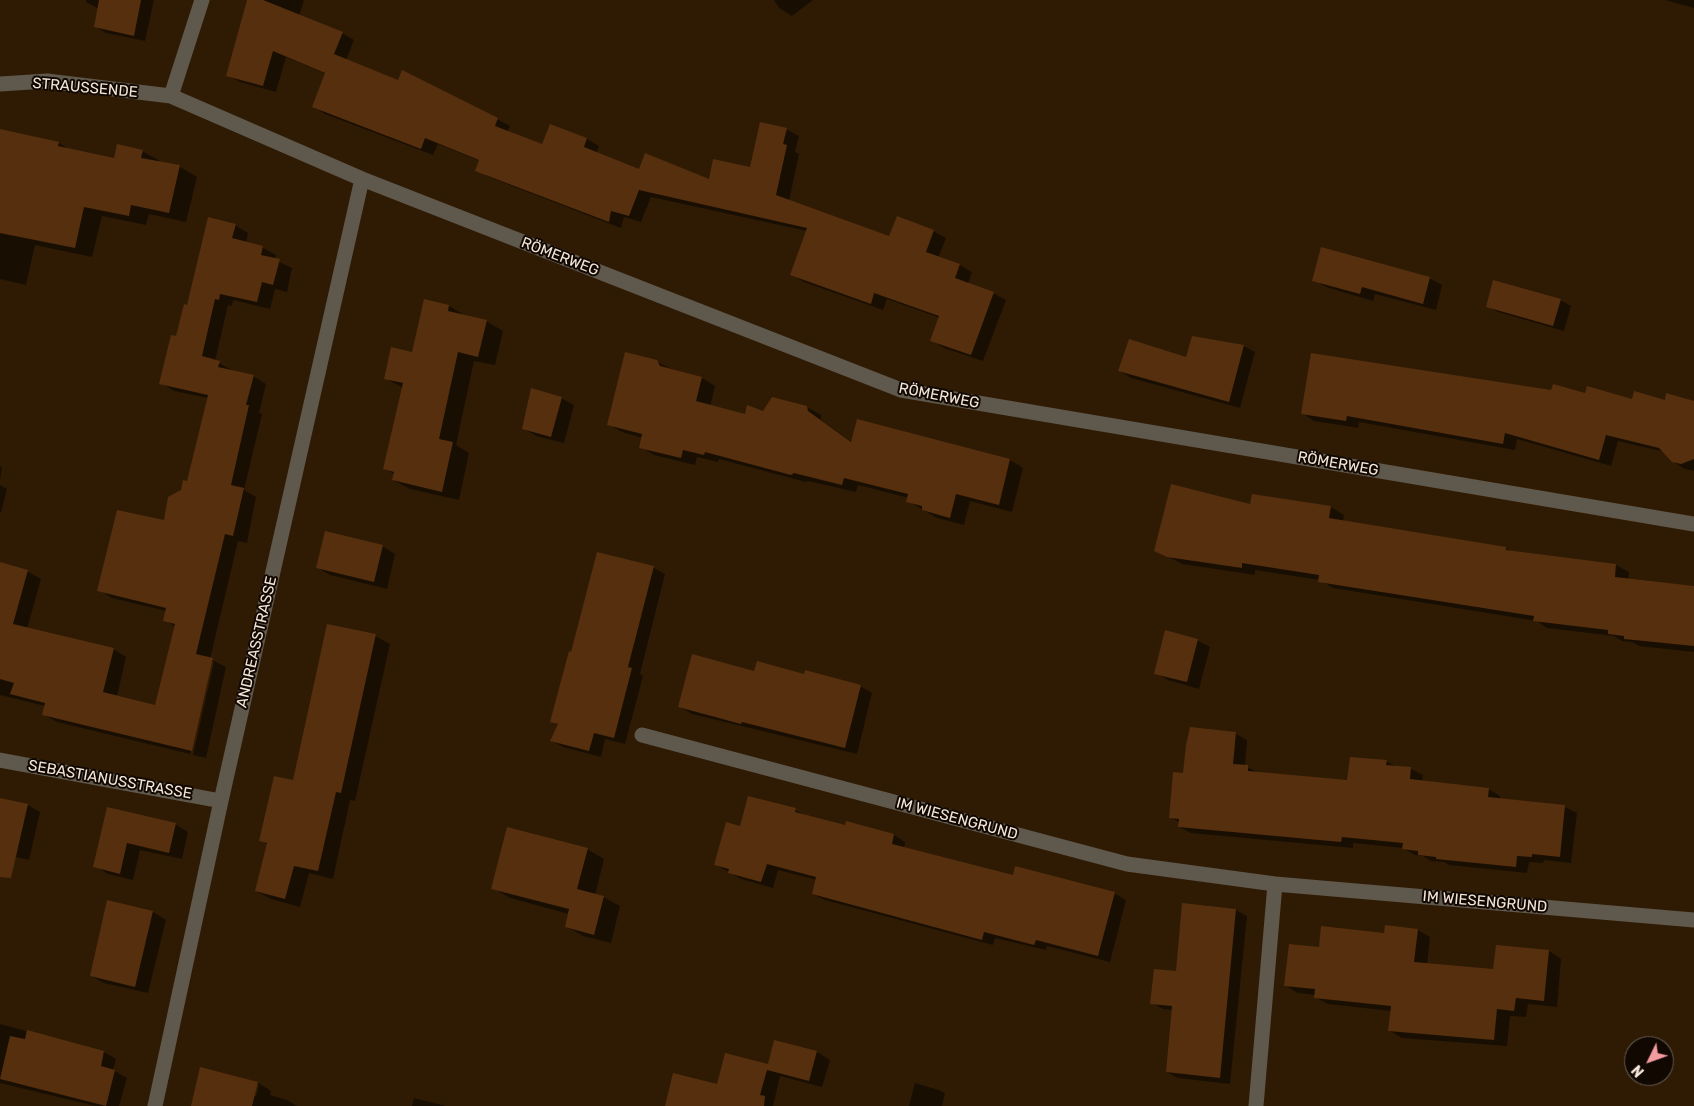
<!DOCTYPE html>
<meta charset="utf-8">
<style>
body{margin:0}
#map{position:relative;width:1694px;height:1106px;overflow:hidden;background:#2f1b04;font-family:Rubik,sans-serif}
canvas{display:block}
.north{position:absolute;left:1624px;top:1036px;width:50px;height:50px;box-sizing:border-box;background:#110802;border:1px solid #6b6058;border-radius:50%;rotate:228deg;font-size:14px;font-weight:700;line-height:20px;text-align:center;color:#f3e5d8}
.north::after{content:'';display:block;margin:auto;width:18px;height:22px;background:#f49b9f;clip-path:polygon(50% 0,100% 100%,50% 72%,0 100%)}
</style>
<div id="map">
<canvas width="1694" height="1106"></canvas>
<div class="north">N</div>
</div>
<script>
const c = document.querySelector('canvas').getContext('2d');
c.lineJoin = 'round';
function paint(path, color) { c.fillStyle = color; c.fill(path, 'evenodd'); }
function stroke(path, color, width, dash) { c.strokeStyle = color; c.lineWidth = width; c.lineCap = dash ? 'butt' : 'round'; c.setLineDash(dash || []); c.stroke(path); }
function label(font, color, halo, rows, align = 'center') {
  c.font = font + ' Rubik,sans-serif'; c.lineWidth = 4; c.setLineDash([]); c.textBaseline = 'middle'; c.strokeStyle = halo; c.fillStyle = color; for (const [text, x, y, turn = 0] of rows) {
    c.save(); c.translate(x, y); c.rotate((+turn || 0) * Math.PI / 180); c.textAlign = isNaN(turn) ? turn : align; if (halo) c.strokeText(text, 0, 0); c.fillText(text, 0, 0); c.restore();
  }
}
paint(new Path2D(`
 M86 0H154L145 41 106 33 95 26 99 9 86 2Z
 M247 0H304L299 16 342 33 354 40 346 60 497 119 510 126 507 132 543 145 551 125 587 139 599 146 596 154 640 171 710 180 751 168 786 129 799 136 795 152 799 154 789 201 890 237 933 231 946 238 938 258 960 265 972 272 968 284 993 293 1006 300 983 361 944 348 932 341 940 318 887 299 883 310 804 282 791 274 807 231 651 197 641 222 624 217 621 228 489 177 477 170 480 161 438 144 433 155 325 114 313 106 326 74 286 57 276 92 240 82 227 75Z
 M774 0H813L792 16 779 8Z
 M1665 0H1694V8Z
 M0 130 59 143 70 150 115 159 142 151 160 161 159 162 180 167 197 177 186 222 149 214 146 225 102 216 92 257 35 245 26 285 0 279Z
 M235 225 248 233 246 243 263 248 276 255 275 260 292 268 287 292 275 289 270 309 233 300 232 306 228 305 215 361 232 370V371L253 376 266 384 259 413 262 414 244 490 256 497 247 543 238 541 210 659 226 667 206 758 193 755 214 662H211L190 754 57 722 43 714 45 706 0 695V563L27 571 41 579 27 629 113 649 126 657 117 696 156 706 176 627 164 620 166 611 112 598 99 590 165 522 188 482 208 398 174 391 161 383 188 306Z
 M1429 278 1442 285 1436 310 1375 294 1373 301 1326 287 1314 280Z
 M425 300 449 306 466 316 486 321 503 331 495 365 474 361 456 445 469 453 459 500 410 489 393 480 394 474 385 469 403 388 385 378 413 353Z
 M1560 300 1571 306 1564 331 1498 312 1487 306Z
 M1244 346 1255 352 1240 408 1131 378 1120 371Z
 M656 361 671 369 702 378 715 386 710 407 746 416 807 407 821 415V420L852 442 1010 460 1023 468 1012 512 970 501 964 525 937 518 908 501 909 498 858 485 856 492 808 481 806 482 719 459 718 462 697 457 695 465 654 455 641 447 643 438 622 432 608 424Z
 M1552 392 1633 401 1694 403V471L1685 469 1672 461 1665 452 1618 441 1611 466 1517 439 1515 450 1359 422 1358 428 1314 421 1302 413Z
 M561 398 574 405 564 443 536 436 523 428Z
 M0 466 2 468 0 480Z
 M0 485 7 489 1 513 0 512Z
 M1251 506 1331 507 1344 515 1343 522 1506 548 1512 552 1616 565 1629 572 1628 580 1694 587V652L1639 646 1632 642 1622 641 1614 636 1547 628 1537 621 1333 588 1320 580 1255 570V575L1182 564 1156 550Z
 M382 546 395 554 387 589 330 575 318 568Z
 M598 553 654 568 665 574 640 674 643 676 625 744 605 739 601 757 563 747 552 741 558 725 552 721 572 653Z
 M375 636 390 644 355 801 350 800 333 879 309 873 300 907 271 899 256 891 268 845 261 840Z
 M1197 640 1210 647 1199 689 1168 680 1156 673Z
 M755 672 805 675 860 686 872 693 857 754 692 714 680 707Z
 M1236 734 1247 740 1245 766 1259 773 1349 782 1386 761 1397 767 1411 769 1423 775 1422 782 1489 789 1500 796V800L1565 807 1577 813 1571 863 1544 860 1543 863 1529 862 1527 873 1449 865 1444 862 1431 861 1423 856 1415 855 1403 848 1353 843V848L1191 833 1179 827 1180 823 1170 817 1184 774Z
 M0 799 28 805 40 812 29 860 0 853Z
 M108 809 175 824 188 832 182 859 140 850 133 880 108 874 95 866Z
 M795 810 806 816 846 826 847 823 894 835 905 842 904 848 1014 877 1114 893 1126 900 1110 962 1047 946 1046 950 995 938 993 945 825 900 813 894 817 880 778 870 773 888 741 879 716 865 741 827Z
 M587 849 604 859 595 895 603 897 620 906 611 943 583 936 566 926 569 914 510 898 493 888Z
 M1183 904 1236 910 1247 916 1230 1084 1178 1078 1167 1072 1173 1010 1163 1009 1152 1003 1177 973Z
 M153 912 166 920 148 993 104 983 91 976Z
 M1418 930 1430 937 1427 964 1494 970 1549 951 1561 959 1557 1007 1528 1004 1526 1017 1510 1016 1507 1046 1402 1038 1390 1031 1391 1011 1328 1004 1315 997 1316 995 1298 993 1286 986 1320 948 1385 934Z
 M0 1024 104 1052 116 1059 113 1070 127 1078 119 1106H95L0 1083Z
 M817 1052 830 1060 822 1087 780 1076 773 1106H666L769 1066Z
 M201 1068 258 1083 271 1091 270 1095 287 1100 297 1106H192ZM256 1085H259L256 1096H254Z
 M915 1083 939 1090 945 1093 942 1106H909Z
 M414 1098 446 1106H412Z`), '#0007');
paint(new Path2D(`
 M99 0H141L134 36 94 27Z
 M247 0H263L343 32 334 54 398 80 402 70 498 118 495 126 542 144 550 124 587 138 584 147 639 169 645 153 709 179 713 159 750 167 760 122 787 128 783 144 787 145 776 195 889 236 897 216 934 230 926 252 960 264 955 278 994 292 971 355 930 341 939 316 874 293 871 304 790 275 807 228 639 190 629 216 611 211 609 222 475 171 479 160 425 138 421 149 312 107 325 73 273 51 263 86 226 76Z
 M0 129 59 142 58 146 114 158 117 144 143 150 141 158 180 165 169 213 131 205 129 216 84 207 75 248 0 233Z
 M208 217 236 224 232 238 263 246 261 255 280 259 273 285 262 282 257 302 220 294 219 300 215 299 202 356 220 361 218 367 254 375 246 405H249L231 485 244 488 233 536 225 534 196 654 213 658 192 751 42 715 45 703 10 694 14 683 0 679V562L28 570 13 624 114 648 103 692 155 705 175 624 163 621 166 608 97 591 117 510 164 520 168 497 181 490 183 480 187 481 208 395 159 384 171 335 176 336 184 304 187 305Z
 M1321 247 1430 277 1423 304 1362 287 1360 294 1312 281Z
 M1493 280 1561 299 1553 326 1486 307Z
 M424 299 449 305 448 311 487 320 478 357 458 352 439 439 453 442 442 492 392 480 394 472 383 469 403 383 384 379 391 347 412 352Z
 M1192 336 1244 345 1229 402 1118 371 1129 339 1186 357Z
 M625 352 657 360 660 366 702 377 696 401 745 414 747 405 763 411 772 397 807 406 808 411 851 442 857 419 1010 459 999 505 956 494 950 518 922 510V506L906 502 908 494 844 478 842 485 794 473 791 475 705 452 704 455 683 450 681 458 639 448 642 434 607 425Z
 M1311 353 1551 390 1553 384 1585 393 1587 386 1632 399 1634 391 1665 400 1666 393 1694 401V459L1681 464 1672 462 1659 448 1606 435 1599 460 1505 433 1503 444 1347 416 1346 421 1301 414Z
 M531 388 562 397 551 437 522 429Z
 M1171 484 1250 504 1252 494 1331 506 1329 518 1506 547V550L1616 564 1615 577 1694 586V646L1624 639V636L1608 634V630L1533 621 1534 616 1318 582 1319 575 1242 563V568L1167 557 1154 551Z
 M325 531 383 545 374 582 316 568Z
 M597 552 654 566 628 667 632 668 614 738 594 733 589 751 550 741 558 724 550 722 569 651 571 652Z
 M327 624 376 634 341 793 336 792 318 871 294 866 285 899 255 891 267 843 259 841 274 776 293 780Z
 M1165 630 1198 639 1187 682 1154 674Z
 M692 654 754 671 757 661 804 674 805 670 861 685 845 748 742 722 741 724 678 707Z
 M1190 727 1236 732 1233 764 1248 765V771L1347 780 1350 757 1387 760 1386 765 1411 767 1410 779 1489 788 1488 797 1565 805 1560 857 1532 854V857L1517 856 1516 867 1436 859V857L1418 855V851L1402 849 1403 843 1342 837 1341 842 1178 827 1179 819 1169 818 1173 772 1183 773 1186 745Z
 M748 796 796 808 795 812 845 825 846 821 894 834 892 844 1013 875 1015 866 1115 892 1098 956 1036 940 1034 945 984 932 982 940 812 894 816 877 767 864 761 882 728 873 729 869 714 865 726 822 740 826Z
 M0 798 28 804 11 878 0 877Z
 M107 807 176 823 169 853 127 843 120 874 93 867Z
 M507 827 588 848 577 889 604 896 594 935 565 927 569 909 491 889Z
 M107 900 153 911 135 987 90 976Z
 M1182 903 1236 909 1220 1078 1166 1072 1172 1006 1150 1004 1154 969 1176 971Z
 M1385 925 1418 929 1414 962 1493 969 1496 945 1549 950 1544 1001 1516 998 1514 1011 1497 1009 1494 1040 1388 1031 1391 1006 1314 998 1315 989 1284 986 1289 944 1319 947 1321 926 1384 933Z
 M27 1030 104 1051 101 1066 115 1070 106 1106 0 1079 10 1036 25 1039Z
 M774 1040 817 1051 809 1081 767 1070 760 1095 765 1096 764 1106H665L673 1073 717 1084 725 1053 768 1064Z
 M200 1067 258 1082 252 1106H191Z`), '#562f0e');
stroke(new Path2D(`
 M0 84 47 81 171 96 362 179 901 390 1694 524
 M171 96 202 0
 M642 735 1127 864 1275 884 1694 920
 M0 760 221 801
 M155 1106 221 801 362 179
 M1256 1106 1275 884`), '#5f584c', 15);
label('15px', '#f3e5d8', '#110802', [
 ["STRAUSSENDE",85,88,5],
 ["RÖMERWEG",560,257,21],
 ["RÖMERWEG",939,396,11],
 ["RÖMERWEG",1338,464,10],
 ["ANDREASSTRASSE",257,642,-77],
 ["SEBASTIANUSSTRASSE",110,780,10],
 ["IM WIESENGRUND",957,819,15],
 ["IM WIESENGRUND",1485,902,5]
]);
</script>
